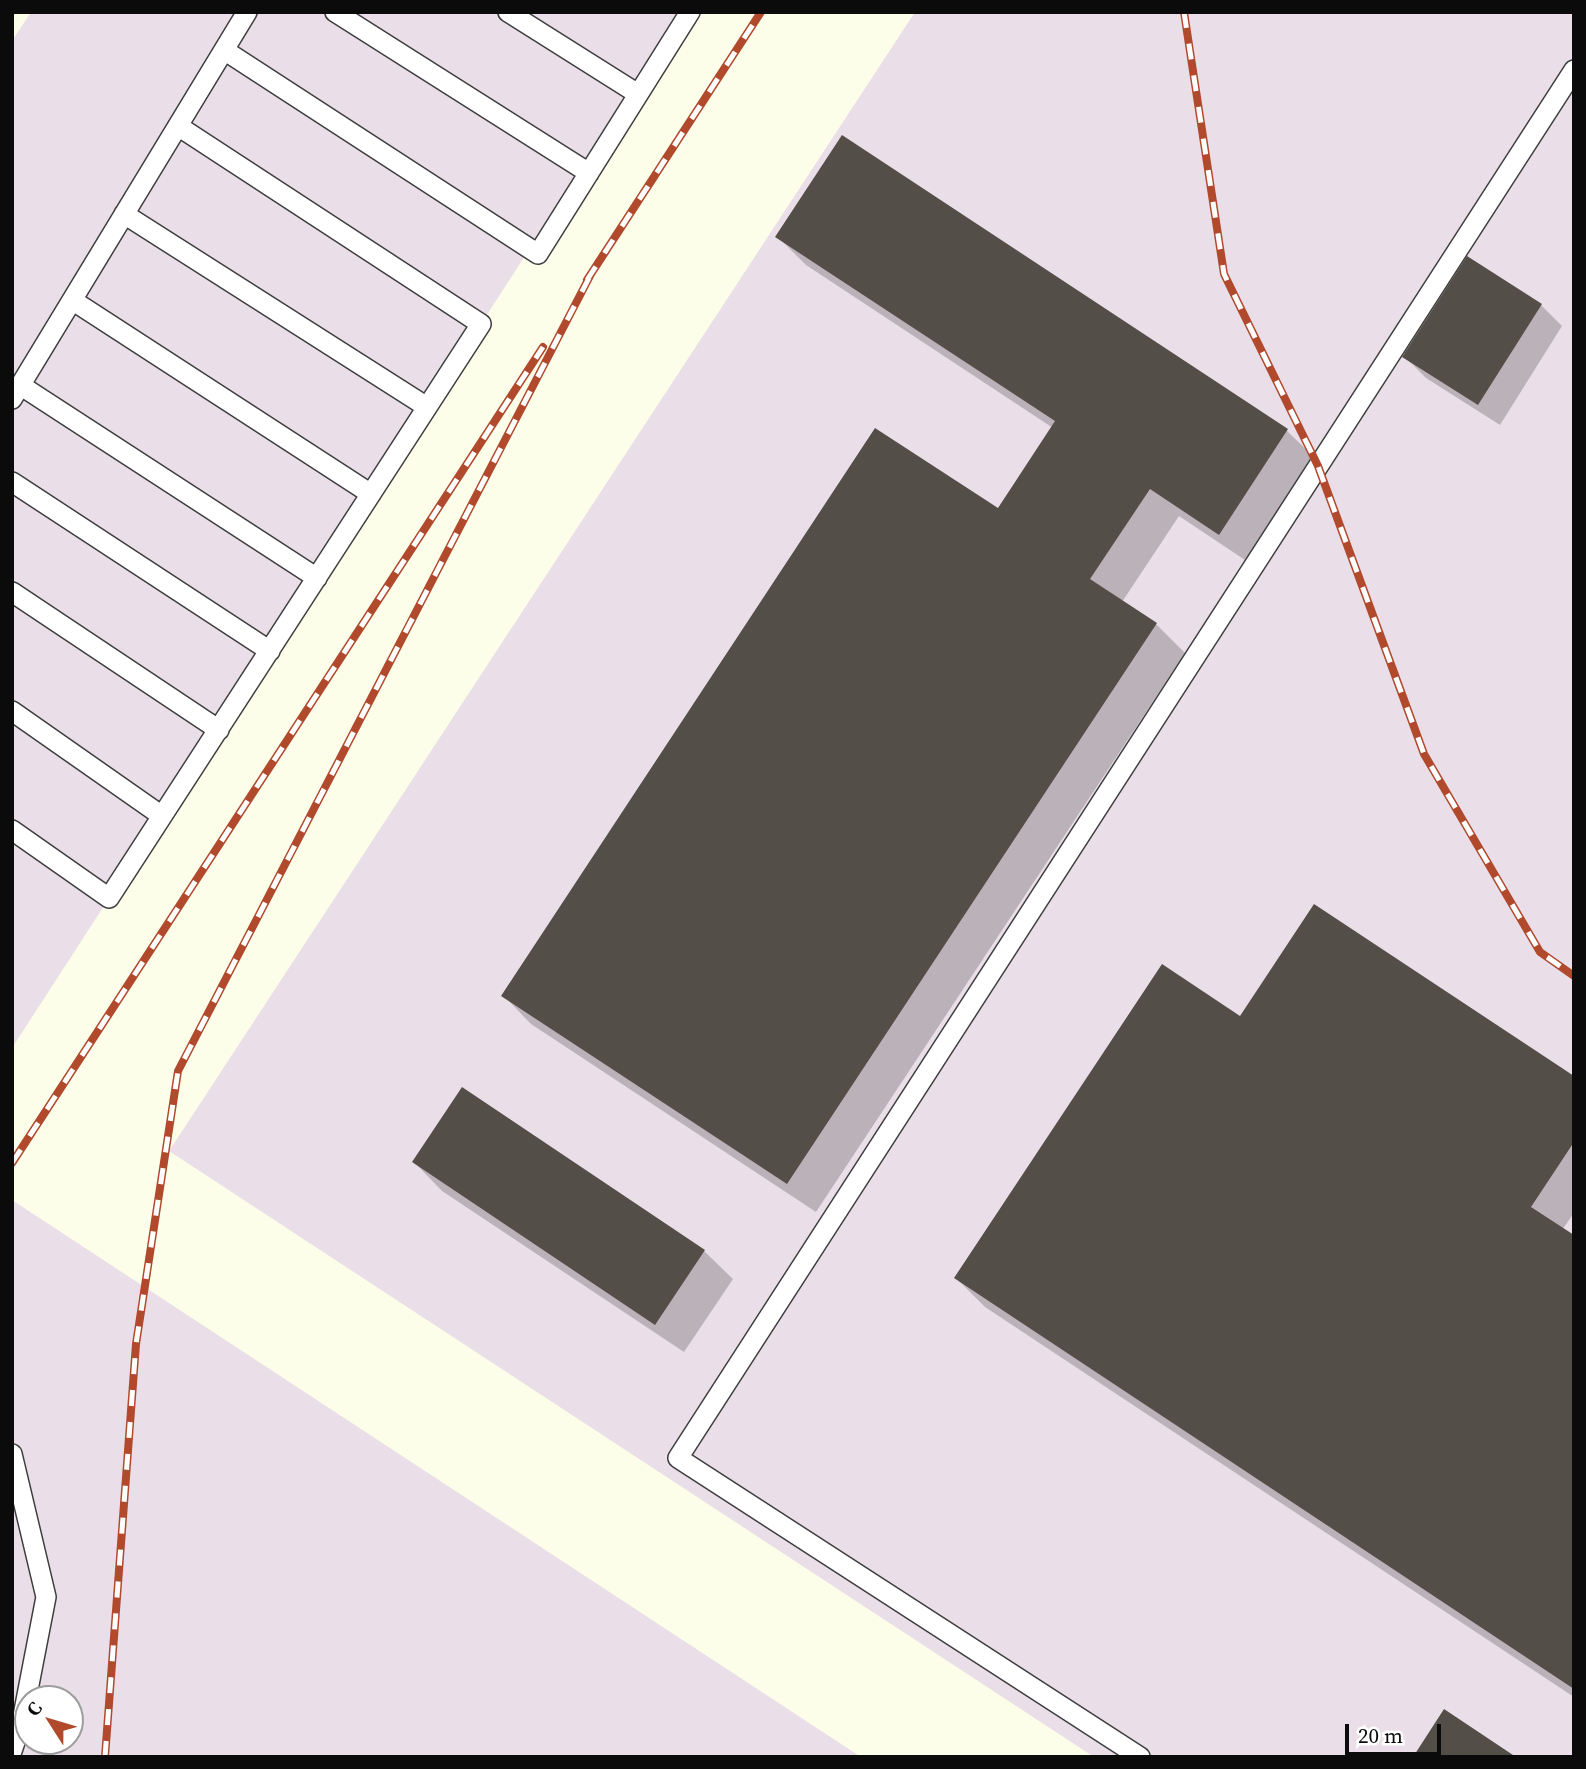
<!DOCTYPE html>
<meta charset="utf-8">
<style>
body{margin:0}
#map{position:relative;width:1586px;height:1769px;overflow:hidden;background:#fcfeea;font-family:"Source Serif 4",serif}
canvas{display:block}
.frame{position:absolute;inset:0;border:14px solid #0b0b0b;pointer-events:none}
.north{position:absolute;left:14px;top:1685px;width:70px;height:70px;box-sizing:border-box;background:#fff;border:2px solid #9d9d9d;border-radius:50%;rotate:307deg;font-size:19px;font-weight:700;line-height:28px;text-align:center;color:#0b0b0b}
.north::after{content:'';display:block;margin:auto;width:24px;height:32px;background:#b1492d;clip-path:polygon(50% 0,100% 100%,50% 72%,0 100%)}
.scale{position:absolute;left:1345px;top:1724px;width:96px;height:32px;box-sizing:border-box;border:4px solid #0b0b0b;border-top:0;padding-left:9px;font-size:21px;line-height:24px;white-space:nowrap;color:#0b0b0b;-webkit-text-stroke:5px #fff;paint-order:stroke}
</style>
<div id="map">
<canvas width="1586" height="1769"></canvas>
<div class="frame"></div>
<div class="north">С</div>
<div class="scale">20 m</div>
</div>
<script>
const c = document.querySelector('canvas').getContext('2d');
c.lineJoin = 'round';
function paint(path, color) { c.fillStyle = color; c.fill(path, 'evenodd'); }
function stroke(path, color, width, dash) { c.strokeStyle = color; c.lineWidth = width; c.lineCap = dash ? 'butt' : 'round'; c.setLineDash(dash || []); c.stroke(path); }
paint(new Path2D(`
 M31 12H683L12 1048V41Z
 M915 12H1574V1757H1094L169 1151Z
 M12 1200 861 1757H12ZM28 1699H70V1741H28Z`), '#eadfe8');
paint(new Path2D(`
 M842 138 1287 431 1316 459 1248 562 1179 516 1122 602 1156 624 1185 653 816 1212 531 1024 503 995 998 511 1053 428 806 265 777 236Z
 M1541 305 1562 326 1500 425 1426 378 1405 357Z
 M1240 1018 1574 1078V1213L1562 1230 1574 1237V1697L985 1307 956 1278Z
 M414 1162 704 1251 733 1279 684 1352 442 1191Z`), '#0003');
paint(new Path2D(`
 M842 135 1288 429 1219 535 1150 489 1090 579 1157 623 787 1184 501 996 875 428 998 508 1055 421 775 237Z
 M1467 256 1542 304 1478 405 1402 357Z
 M1314 904 1574 1076V1142L1531 1207 1574 1235V1689L954 1278 1162 964 1240 1016Z
 M462 1087 705 1250 655 1325 412 1162Z
 M1444 1709 1516 1757H1413Z`), '#534f48');
const lane = new Path2D(`
 M335 12 589 173
 M508 12 638 94
 M224 50 538 254 690 12
 M124 214 427 407
 M72 300 371 494
 M20 385 317 578
 M12 399 247 12
 M12 482 270 651
 M12 592 219 730
 M12 711 162 816
 M12 830 109 898 481 324 178 126
 M12 1454 46 1597 22 1721 12 1751
 M1140 1757 678 1458 1574 70`);
stroke(lane, '#3e3e3e', 22);
stroke(lane, '#fff', 19);
const rail = new Path2D(`
 M1184 12 1224 274 1318 466 1424 754 1540 952 1574 976
 M587 280 761 12
 M12 1163 543 347
 M105 1757 136 1344 178 1071 591 274`);
stroke(rail, '#b1492d', 8);
stroke(rail, '#fff', 5, [16]);
</script>
